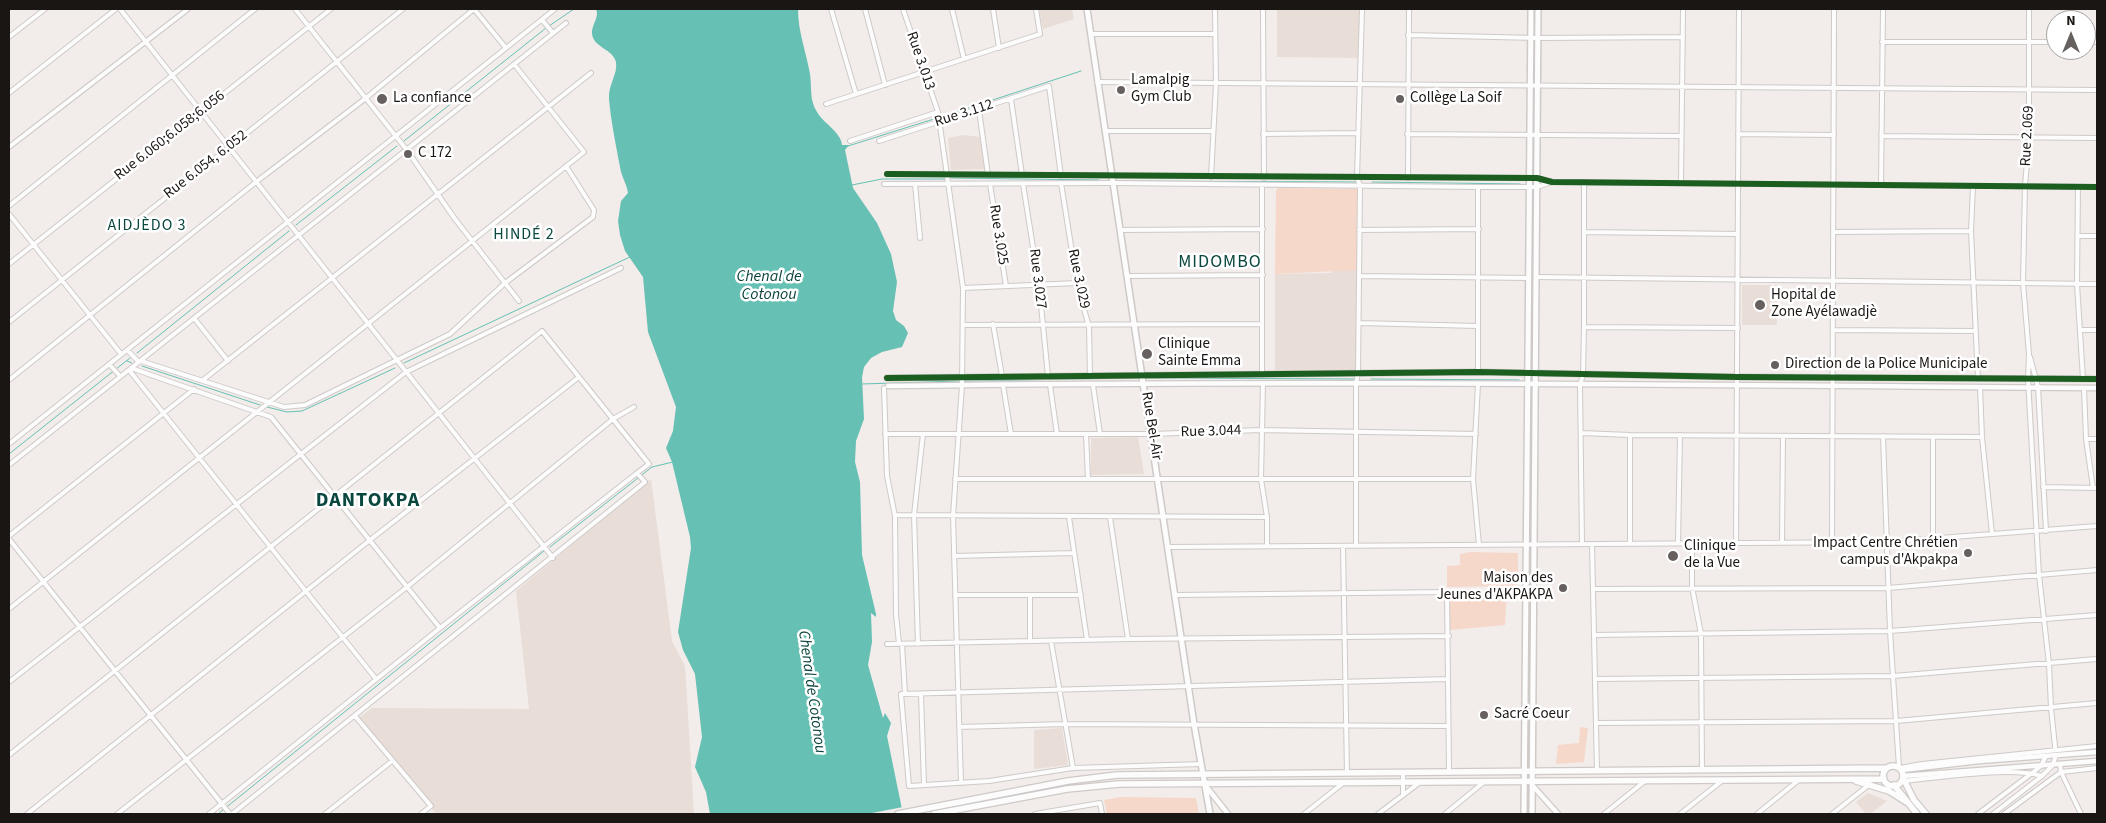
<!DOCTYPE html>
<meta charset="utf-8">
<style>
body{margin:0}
#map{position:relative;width:2106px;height:823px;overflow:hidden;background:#f2ecea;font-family:"Source Sans 3",sans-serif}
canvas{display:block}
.frame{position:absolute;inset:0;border:10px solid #1a1614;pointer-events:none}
.north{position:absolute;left:2046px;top:10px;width:50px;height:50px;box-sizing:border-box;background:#fff;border:1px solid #a3a2a1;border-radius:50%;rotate:0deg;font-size:14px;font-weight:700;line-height:20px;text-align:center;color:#1a1614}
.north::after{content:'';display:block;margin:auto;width:18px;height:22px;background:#66615f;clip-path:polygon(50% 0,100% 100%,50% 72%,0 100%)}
</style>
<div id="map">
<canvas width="2106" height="823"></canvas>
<div class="frame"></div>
<div class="north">N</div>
</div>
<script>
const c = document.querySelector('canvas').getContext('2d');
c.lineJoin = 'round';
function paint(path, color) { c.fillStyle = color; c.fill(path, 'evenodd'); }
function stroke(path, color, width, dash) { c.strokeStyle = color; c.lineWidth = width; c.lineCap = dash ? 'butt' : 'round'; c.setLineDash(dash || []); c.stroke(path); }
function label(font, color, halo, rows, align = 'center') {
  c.font = font + ' "Source Sans 3",sans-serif'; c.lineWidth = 5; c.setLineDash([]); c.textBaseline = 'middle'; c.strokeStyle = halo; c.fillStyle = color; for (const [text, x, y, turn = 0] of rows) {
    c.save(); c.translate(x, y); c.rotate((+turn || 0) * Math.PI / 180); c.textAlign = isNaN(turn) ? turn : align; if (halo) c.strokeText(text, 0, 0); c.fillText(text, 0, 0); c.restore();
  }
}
paint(new Path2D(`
 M1039 9H1072L1074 19 1043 29Z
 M1277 9H1361L1359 58 1277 57Z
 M964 135 980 137 985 169 951 170 948 138Z
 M1331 270H1357V372H1275V274L1331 273Z
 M1742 285H1777V325H1742Z
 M1138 437 1144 474 1091 475V438Z
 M651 479 672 641 685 666 694 814H436L357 719 372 708 529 709 516 591Z
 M1062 728 1068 765 1034 769V730Z
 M1868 793 1887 801 1870 814H1866L1856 802Z`), '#e9ddd7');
paint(new Path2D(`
 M1278 188 1357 189V270L1275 274 1276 191Z
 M1470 552 1518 553V586L1447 587V566L1460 565V554Z
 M1507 590 1505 625 1450 630 1447 592Z
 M1580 727 1588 728 1584 762 1556 764 1558 745 1579 743Z
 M1121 797 1196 798 1199 814H1107L1104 800Z`), '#f6d8ca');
paint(new Path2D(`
 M596 9H798C798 32 806 51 810 74 812 87 809 100 817 112 823 123 841 132 842 145H849L845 150 853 188 877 223 891 254 897 282 893 311 896 320 904 326 908 333 902 347 882 352 871 358 864 367 862 377 864 419 856 441 855 462 860 482 862 555 876 614V617L871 613 872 642 868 665 883 718 885 713 891 723 887 736 903 814H710L706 792 695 767 702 737 695 674 683 650 678 632 691 548 690 537 672 462 666 448 673 431 676 407 648 332 643 277 625 251 620 235 618 221 621 201 628 193C627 184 621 176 620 167 616 145 611 122 609 99 608 85 618 74 616 62 613 49 594 48 592 34 591 25 600 17 596 9Z`), '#66c0b4');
paint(new Path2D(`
 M903 807 906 814H867Z`), '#f2ecea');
stroke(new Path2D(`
 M549 26 574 9
 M941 117 1081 71
 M404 141 546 28
 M848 146 937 118
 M951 178 1099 180
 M1120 181 1358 182
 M1372 182 1520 184
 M852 185 882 179H945
 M296 225 397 146
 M137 353 289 231
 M127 361 132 363
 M404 363 632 256
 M142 366 260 405
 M1149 378 1356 379
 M1371 379 1519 380
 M965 381 1131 378
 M862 384 958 381
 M267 407 287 412 302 411 395 368
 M9 454 130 358
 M550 547 652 467 673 462
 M218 814 544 551`), '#66c0b4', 1);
const minor = new Path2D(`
 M120 9 553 558
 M295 9 406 149 455 219 519 301
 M474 9 506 48
 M831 9 856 94
 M865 9 885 85
 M903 9 938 112 963 288 962 385 953 516 961 783
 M952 9 964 59
 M993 9 999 48
 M1263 9 1264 178
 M542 20 553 33
 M1091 34H1215
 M1408 35 1537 38 1683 37
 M9 37 45 9
 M1882 42H2056
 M2086 42H2097
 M1097 82 2097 90
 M9 93 116 9
 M1011 99 1022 175
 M826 104 1040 34 1036 9
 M979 110 988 175
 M1106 131H1213
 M1263 134 1358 133
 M1407 134 1681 136
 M1738 134 1834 135
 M1881 136 2097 138
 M850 141 938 112
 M879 141 1049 86 1061 176
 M9 147 188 9
 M887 174 1537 178 1552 182 2097 187
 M1211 177 1216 84 1215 9
 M1408 178 1409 9
 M1681 182 1683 9
 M1061 183 1077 283 1089 327 1090 376
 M884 184 1114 183 1478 187H1537L1552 182
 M915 184 920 238
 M990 184 1006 286
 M1023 184 1039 285 1048 376
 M1881 185 1883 9
 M1973 186 1971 231 1978 379
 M1478 187V372
 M2078 187 2077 284 2083 379
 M9 206 255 9
 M9 214 121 354
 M1121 230 1263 229
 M1359 230 1479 229
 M1584 232 1738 234
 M1833 232 1971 231
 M2078 236H2097
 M9 264 331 9
 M1128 276 1263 275
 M1359 276 1529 278
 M1536 277 2097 284
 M963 288 1077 283
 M194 318 228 361
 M9 322 403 9
 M1359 323 1478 326
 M993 324 1002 376
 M963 325 1262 324
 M1584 327 1738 328
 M1833 330 1976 331
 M2080 330H2097
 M127 350 139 362
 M2030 357 2038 387 2046 531
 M141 361 284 407 305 405 450 334 505 283 593 217 594 210 566 166
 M109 364 120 376
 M131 368 271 417 440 628
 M129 370 376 679
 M1262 375V185
 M9 380 256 182 366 98 474 9
 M203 380 591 73
 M1263 383 1261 479 1267 517V546
 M1478 384 1473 479 1479 545
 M1003 385 1011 434
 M1050 385 1057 434
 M1093 385 1100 434
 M1980 387 1982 437 1992 534
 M884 388 887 476 895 516 896 614 899 644
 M2084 388 2086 439 2093 488
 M1581 433 1630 435 1982 437
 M885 434H1152L1261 430 1476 434
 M1086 434 1088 479
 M1883 436 1890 631 1899 767
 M1933 437V539
 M2086 439H2097
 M9 444 555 9
 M9 465 566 23
 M955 479H1473
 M2043 487 2097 488
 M895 515 1267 517
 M1069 517 1087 640
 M1110 517 1128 639
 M9 536 194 389
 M9 539 230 814
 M1678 543 1680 435
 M1782 543 1783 436
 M1832 543 1834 9
 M1582 544 1580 385 1583 375 1584 327V182
 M1630 544V435
 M1692 544V587L1701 634 1702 770
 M1736 544 1739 9
 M1356 545V384L1358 373 1360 185 1357 178 1362 9
 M1592 545 1597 771
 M1343 546 1347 773
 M1169 547 1887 542 2097 526
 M954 556 1074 553
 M1593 589 1888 588 2097 570
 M955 595H1081
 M1030 595V641
 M1177 595 1447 592 1449 771
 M9 609 584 152 514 64
 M1595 635 1890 631 2097 615
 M1051 641 1073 768
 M887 644 1128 639 1449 636
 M902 644 905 694
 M918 644 914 515 923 434
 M1595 679 1893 676 2097 659
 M9 682 406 372 621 268
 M921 694 924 785
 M355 716 431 806 421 814
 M1596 723 1896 721 2097 703
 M959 727 1065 724 1447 726
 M9 755 542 331 649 464 637 473
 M1201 764 1073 768 989 781 909 786 901 694 1448 679
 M2060 765 2061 772 2081 814
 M1900 768 1922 764 2097 746
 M1403 772V795
 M1903 781C1940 778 2007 766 2042 776
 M27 814 370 540 579 377
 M117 814 407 587 613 419 634 407
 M209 814 440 628 637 473 645 482 232 814
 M325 814 392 761
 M1035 814 1100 803 1102 814
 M1304 814 1342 784
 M1378 814 1419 783
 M1445 814 1484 782
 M1604 814 1645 781
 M1680 814 1723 780
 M1757 814 1800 779
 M1832 814 1870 784
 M1978 814 2032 773 2041 766 2046 756
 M1993 814 2042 776 2052 766 2056 756 2051 708 2049 664 2039 575 2028 379 2029 354 2023 283 2025 186 2029 138V9
 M2004 814 2061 772 2097 768`);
const tertiary = new Path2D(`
 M887 378 1478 372 1737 377 2097 379
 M888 386C1291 380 1694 385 2097 388
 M1902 770 1979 761 2097 752
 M1903 776 2097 761
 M1205 785 1228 814
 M1532 785 1558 814`);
const secondary = new Path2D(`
 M1087 9 1194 724 1210 814
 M1524 814 1531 9
 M1532 814 1538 9`);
const primary = new Path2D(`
 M1883 776a10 10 0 1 1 20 0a10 10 0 1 1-20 0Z
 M1903 778 1914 800 1926 814
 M1856 781 1889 791 1908 803
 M1894 785 1917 814
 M898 814 1068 781 1117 775 1887 768
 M934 814 1067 789 1119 784 1884 779`);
stroke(minor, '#cecac8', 6);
stroke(tertiary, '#cecac8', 7);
stroke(secondary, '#cecac8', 8);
stroke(primary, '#cecac8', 8);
stroke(minor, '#fdfcfc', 4);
stroke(tertiary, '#fdfcfc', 4.5);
stroke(secondary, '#fdfcfc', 5);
stroke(primary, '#fdfcfc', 5.5);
stroke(new Path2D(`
 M887 174 1537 178 1552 182 2097 187
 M887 378 1478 372 1737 377 2097 379`), '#1b5e20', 6);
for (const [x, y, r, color] of [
 [1121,90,5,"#66615f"],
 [382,99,6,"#66615f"],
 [1400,99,5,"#66615f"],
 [408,154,5,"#66615f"],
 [1760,305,6,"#66615f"],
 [1147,354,6,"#66615f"],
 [1775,365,5,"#66615f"],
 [1968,553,5,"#66615f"],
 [1673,556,6,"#66615f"],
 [1563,588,5,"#66615f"],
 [1484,715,5,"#66615f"]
]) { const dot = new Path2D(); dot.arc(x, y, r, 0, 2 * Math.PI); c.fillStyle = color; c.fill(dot); stroke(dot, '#fff', 2); }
label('15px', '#1a1614', '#fff', [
 ["Rue 3.013",920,61,71],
 ["Rue 3.112",964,114,-18],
 ["Rue 6.060;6.058;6.056",170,136,-38],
 ["Rue 2.069",2028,136,-87],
 ["Rue 6.054, 6.052",206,165,-38],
 ["Rue 3.025",998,235,81],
 ["Rue 3.027",1037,279,83],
 ["Rue 3.029",1078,279,78],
 ["Rue Bel-Air",1151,426,81],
 ["Rue 3.044",1211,432,-2]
]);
label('15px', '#1a1614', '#fff', [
 ["Lamalpig",1131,81],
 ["Gym Club",1131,98],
 ["La confiance",393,99],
 ["Collège La Soif",1410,99],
 ["C 172",418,154],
 ["Hopital de",1771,296],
 ["Zone Ayélawadjè",1771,313],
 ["Clinique",1158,345],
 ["Sainte Emma",1158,362],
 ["Direction de la Police Municipale",1785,365],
 ["Impact Centre Chrétien",1958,544,"right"],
 ["campus d'Akpakpa",1958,561,"right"],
 ["Clinique",1684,547],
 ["de la Vue",1684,564],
 ["Maison des",1553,579,"right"],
 ["Jeunes d'AKPAKPA",1553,596,"right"],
 ["Sacré Coeur",1494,715]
], 'left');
c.letterSpacing = '1px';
label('16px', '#09473f', '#fff', [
 ["AIDJÈDO 3",147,226],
 ["HINDÉ 2",524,235]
]);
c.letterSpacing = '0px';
label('italic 16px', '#0d443d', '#fff', [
 ["Chenal de",769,277],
 ["Cotonou",769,295],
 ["Chenal de Cotonou",811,692,82]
]);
c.letterSpacing = '1px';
label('18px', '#09473f', '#fff', [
 ["MIDOMBO",1220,263]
]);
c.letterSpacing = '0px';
c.letterSpacing = '1px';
label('bold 20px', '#09473f', '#fff', [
 ["DANTOKPA",368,502]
]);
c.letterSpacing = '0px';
</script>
